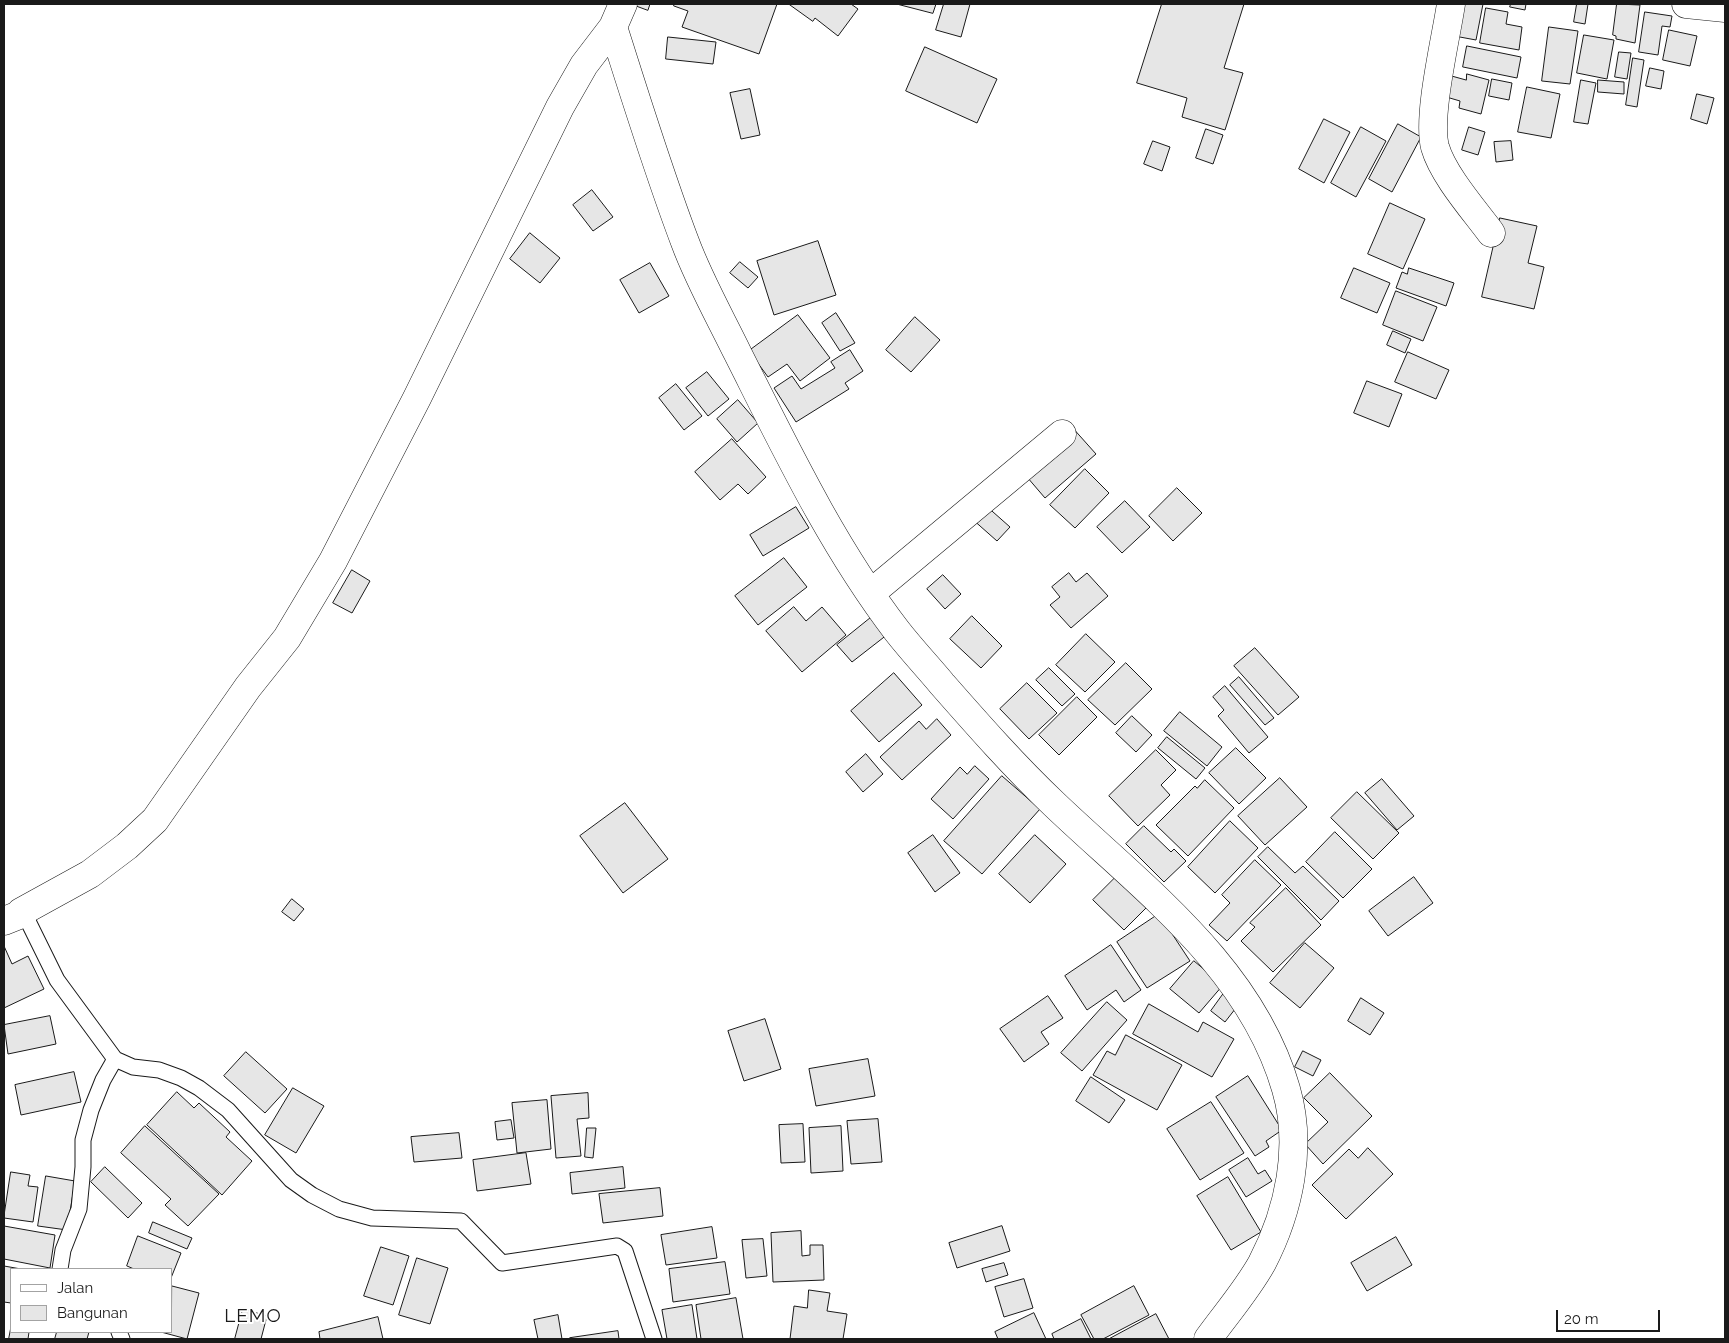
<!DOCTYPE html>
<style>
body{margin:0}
#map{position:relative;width:1729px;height:1343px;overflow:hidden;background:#fff;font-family:Raleway,sans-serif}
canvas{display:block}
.frame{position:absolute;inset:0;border:5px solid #1a1a1a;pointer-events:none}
.legend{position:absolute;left:10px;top:1268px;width:162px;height:65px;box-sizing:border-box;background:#fff;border:1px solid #a3a3a3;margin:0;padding:6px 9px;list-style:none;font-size:15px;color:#1a1a1a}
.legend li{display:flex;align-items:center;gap:10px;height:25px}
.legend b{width:25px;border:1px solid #a3a3a3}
.scale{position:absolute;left:1556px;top:1310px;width:104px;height:22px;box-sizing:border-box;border:2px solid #1a1a1a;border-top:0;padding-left:6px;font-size:15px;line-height:18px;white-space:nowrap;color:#1a1a1a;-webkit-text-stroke:4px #fff;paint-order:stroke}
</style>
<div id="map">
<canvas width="1729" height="1343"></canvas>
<div class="frame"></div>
<ul class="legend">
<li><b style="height:6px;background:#fff"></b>Jalan</li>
<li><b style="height:14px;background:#e6e6e6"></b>Bangunan</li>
</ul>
<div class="scale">20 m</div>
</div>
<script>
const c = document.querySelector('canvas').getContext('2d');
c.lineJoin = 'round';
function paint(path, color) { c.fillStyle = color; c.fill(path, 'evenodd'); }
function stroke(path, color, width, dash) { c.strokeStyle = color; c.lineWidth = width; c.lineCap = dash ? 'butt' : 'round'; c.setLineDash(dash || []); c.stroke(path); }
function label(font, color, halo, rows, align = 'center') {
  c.font = font + ' Raleway,sans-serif'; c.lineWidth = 4; c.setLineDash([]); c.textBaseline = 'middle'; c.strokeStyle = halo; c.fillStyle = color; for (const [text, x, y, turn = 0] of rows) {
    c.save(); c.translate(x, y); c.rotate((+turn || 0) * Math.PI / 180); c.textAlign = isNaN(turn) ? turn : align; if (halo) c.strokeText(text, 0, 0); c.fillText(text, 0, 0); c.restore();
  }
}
const building = new Path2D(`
 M631 4H650L648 10Z
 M674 4H777L759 54 682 27 688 11 674 6Z
 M789 4H851L858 9 838 36 815 18 813 21Z
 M897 4H936L933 13Z
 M944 4H970L961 37 936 30Z
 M1162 4H1244L1224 68 1243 73 1225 130 1182 117 1187 98 1137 83Z
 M1454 4H1483L1476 40 1449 35Z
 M1511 4H1526L1525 10 1510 7Z
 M1577 4H1588L1585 24 1574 22Z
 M1617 4 1640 5 1635 43 1616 39V36L1613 35Z
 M1486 8 1508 12 1506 24 1522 27 1519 50 1480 43Z
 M1645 12 1672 16 1670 27 1662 26 1658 55 1639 52Z
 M1549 27 1578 31 1570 84 1542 81Z
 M1669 30 1697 36 1690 66 1663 60Z
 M1584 35 1614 40 1607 79 1577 73Z
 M668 37 716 42 713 64 666 59Z
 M1467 46 1521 57 1517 78 1463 67Z
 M925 47 997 79 977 123 906 91Z
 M1619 52 1631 53 1627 79 1615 77Z
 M1633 58 1644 60 1637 107 1626 105Z
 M1650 68 1664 71 1661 89 1646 86Z
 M1467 74 1489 80 1481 114 1459 108 1460 101 1443 96 1448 75 1466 80Z
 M1492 79 1512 83 1509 100 1489 96Z
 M1581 80 1596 83 1588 124 1574 122Z
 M1598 80 1624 82V94L1598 92Z
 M1527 87 1560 94 1551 138 1518 132Z
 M750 89 760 135 741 139 730 93Z
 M1697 94 1714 98 1707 124 1691 119Z
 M1324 119 1350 132 1324 183 1299 169Z
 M1398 124 1421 137 1392 192 1369 179Z
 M1361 127 1386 141 1356 197 1331 183Z
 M1469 127 1485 132 1478 155 1462 150Z
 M1206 129 1223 135 1213 164 1196 158Z
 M1153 141 1170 147 1162 171 1144 164Z
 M1511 141 1513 160 1496 162 1494 142Z
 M592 190 613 217 593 231 573 205Z
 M1390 203 1425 219 1403 269 1368 254Z
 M1500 218 1537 226 1528 263 1544 267 1534 309 1482 297Z
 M530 233 560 258 540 283 510 259Z
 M818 241 836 295 774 315 757 261Z
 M740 262 758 277 748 288 730 273Z
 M650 263 669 296 639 313 620 280Z
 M1354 268 1390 283 1377 313 1341 298Z
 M1409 268 1454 283 1446 306 1396 288 1402 272 1407 274Z
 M1396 291 1437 307 1423 341 1383 325Z
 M836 313 855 343 840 351 822 323Z
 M798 315 830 358 800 381 787 364 768 377 749 351Z
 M915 317 940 340 911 372 886 350Z
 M1393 331 1411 339 1405 353 1387 345Z
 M850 350 863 371 845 383 849 389 796 422 774 388 792 376 801 389 835 368 831 362Z
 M1408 352 1449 370 1436 399 1395 382Z
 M707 372 729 399 708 416 686 388Z
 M1367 381 1402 394 1389 427 1354 413Z
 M676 384 702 416 684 430 659 398Z
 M738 400 758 423 737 442 717 419Z
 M1071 426 1096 454 1045 498 1021 470Z
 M732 439 766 477 748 494 738 484 720 500 695 472Z
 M1085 469 1109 493 1075 528 1050 505Z
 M1177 488 1202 513 1173 541 1149 516Z
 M1125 501 1150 527 1122 553 1097 527Z
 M984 504 1010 527 997 541 971 518Z
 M796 507 809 528 763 556 750 535Z
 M784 558 807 587 758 625 735 596Z
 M352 570 370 581 352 613 333 603Z
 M1069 573 1076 582 1087 573 1108 596 1071 628 1050 605 1060 597 1052 587Z
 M943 575 961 594 945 609 927 589Z
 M794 607 806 621 822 607 846 635 802 672 766 631Z
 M873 616 888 634 852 662 837 645Z
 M972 616 1002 646 981 668 950 639Z
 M1086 634 1115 662 1085 692 1056 665Z
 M1255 648 1299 697 1278 715 1234 666Z
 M1126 663 1152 689 1115 725 1088 700Z
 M1049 668 1075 694 1062 706 1036 680Z
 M894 673 922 705 879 742 851 711Z
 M1239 677 1274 718 1265 725 1230 685Z
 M1027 683 1057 713 1029 739 1000 709Z
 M1225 686 1268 737 1249 753 1218 716 1224 710 1213 697Z
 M1077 697 1097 717 1059 755 1039 735Z
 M1180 712 1222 747 1207 766 1164 731Z
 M1132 716 1152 735 1136 752 1116 733Z
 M937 719 951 735 902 780 880 757 919 721 926 729Z
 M1167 737 1205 768 1196 779 1158 748Z
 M1236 748 1266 778 1239 804 1209 773Z
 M1156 750 1176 770 1161 785 1170 795 1138 826 1109 796Z
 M866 754 883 774 863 792 846 772Z
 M975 766 989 779 953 819 931 799 960 767 967 774Z
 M1002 776 1040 809 982 874 944 841Z
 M1280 778 1307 807 1265 845 1238 816Z
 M1382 779 1414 816 1397 830 1365 793Z
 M1205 780 1234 808 1188 856 1156 825 1195 786 1197 788Z
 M1357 792 1399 833 1373 859 1331 818Z
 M625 803 668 859 623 893 580 836Z
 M1230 821 1258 848 1215 893 1188 867Z
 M1144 826 1171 852 1174 849 1186 861 1164 882 1126 844Z
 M1335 832 1372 869 1343 898 1306 862Z
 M933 835 960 873 935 892 908 853Z
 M1035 835 1066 864 1030 903 999 874Z
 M1268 847 1295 873 1303 866 1339 901 1321 920 1258 857Z
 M1255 860 1281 885 1227 941 1209 925 1230 903 1222 895Z
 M1117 876 1148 906 1124 930 1093 900Z
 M1414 877 1433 903 1388 936 1369 911Z
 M1286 888 1321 925 1273 972 1241 941 1255 927 1250 923Z
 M292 899 304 909 294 921 282 912Z
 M1159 914 1190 961 1147 988 1117 942Z
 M1305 943 1334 968 1300 1008 1270 983Z
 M1111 945 1141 990 1124 1002 1116 990 1087 1010 1065 976Z
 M4 946 12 964 28 956 44 989 4 1008Z
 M1194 961 1223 985 1199 1013 1170 989Z
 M1224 993 1239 1004 1225 1022 1211 1011Z
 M1048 996 1063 1018 1041 1032 1049 1044 1024 1062 1000 1029Z
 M1361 998 1384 1013 1370 1035 1348 1021Z
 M1107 1002 1127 1020 1082 1071 1061 1053Z
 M1149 1004 1198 1032 1203 1022 1234 1039 1212 1077 1133 1034Z
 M50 1016 56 1044 8 1054 4 1025Z
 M765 1019 781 1069 744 1081 728 1031Z
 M1126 1035 1182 1065 1157 1110 1093 1075 1107 1051 1115 1055Z
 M1303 1051 1321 1060 1313 1076 1295 1067Z
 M246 1052 287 1089 265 1113 224 1076Z
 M868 1059 875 1096 816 1106 809 1069Z
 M74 1072 81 1102 21 1115 15 1085Z
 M1330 1073 1372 1116 1323 1164 1305 1144 1328 1122 1304 1098Z
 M1248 1076 1282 1130 1266 1141 1269 1147 1255 1156 1216 1097Z
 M1091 1077 1125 1100 1109 1123 1076 1101Z
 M293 1088 324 1106 296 1153 265 1135Z
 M177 1092 194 1108 199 1103 230 1132 226 1137 252 1161 222 1195 147 1125Z
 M588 1093 589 1118 577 1119 581 1156 556 1158 551 1096Z
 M547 1100 551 1149 517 1153 512 1103Z
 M1211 1102 1244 1153 1200 1180 1167 1129Z
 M878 1119 882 1162 851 1164 847 1121Z
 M511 1120 514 1138 497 1140 495 1122Z
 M803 1124 805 1162 781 1163 779 1125Z
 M145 1126 219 1194 188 1226 165 1205 171 1199 121 1153Z
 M841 1126 843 1171 811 1173 809 1128Z
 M587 1128H596L593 1158 585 1157Z
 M459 1133 462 1158 414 1162 411 1137Z
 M1368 1148 1393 1174 1346 1219 1312 1185 1349 1149 1358 1158Z
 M526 1153 531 1184 477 1191 473 1160Z
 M1248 1158 1258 1174 1265 1170 1272 1181 1246 1197 1229 1170Z
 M105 1167 142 1203 128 1218 91 1182Z
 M623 1167 625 1188 572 1194 570 1173Z
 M11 1172 30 1175 28 1186 38 1187 33 1222 4 1218Z
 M46 1176 75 1181 67 1230 38 1226Z
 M1228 1177 1261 1232 1231 1250 1197 1196Z
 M660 1188 663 1216 603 1223 599 1194Z
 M153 1222 192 1238 187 1249 149 1233Z
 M4 1226 55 1235 50 1268 4 1259Z
 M1002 1226 1010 1251 957 1268 949 1243Z
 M712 1227 717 1258 666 1265 661 1235Z
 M801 1231 802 1256 810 1255V1245H823L824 1280 773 1282 771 1233Z
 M138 1236 181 1253 171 1278V1269H134L127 1266Z
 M1396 1237 1412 1265 1367 1291 1351 1263Z
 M763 1239 767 1276 746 1278 742 1240Z
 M381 1247 409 1256 393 1305 364 1296Z
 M417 1258 448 1268 430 1324 399 1315Z
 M725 1262 730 1294 673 1302 669 1269Z
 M1004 1263 1008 1275 986 1282 982 1269Z
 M4 1266 21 1269H11V1303L4 1302Z
 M1024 1279 1033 1308 1004 1317 995 1287Z
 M172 1286 199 1293 187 1339 161 1332H171Z
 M1134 1286 1149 1315 1103 1339H1094L1081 1315Z
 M809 1290 830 1293 827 1311 847 1314 843 1339H790L794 1306 807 1308Z
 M736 1298 743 1339H701L696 1305Z
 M692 1305 697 1339H667L662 1310Z
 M243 1309 267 1316 261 1339H235Z
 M1034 1313 1046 1339H998L995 1332Z
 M1156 1314 1169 1339H1109Z
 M558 1315 562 1339H538L534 1320Z
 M378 1317 383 1339H320L319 1332Z
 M1081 1319 1091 1339H1054L1052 1334Z
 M11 1327V1332H29L28 1339H9Z
 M618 1331 619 1339H571L570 1338Z
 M57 1332H89L87 1339H55Z`);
paint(building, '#e6e6e6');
stroke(building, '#1a1a1a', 1);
const service = new Path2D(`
 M24 913 57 980 115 1059 133 1067 159 1070 181 1078 199 1088 228 1110 291 1180 312 1195 339 1209 372 1218 461 1221 502 1263 617 1246 625 1251 654 1339
 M60 1269 63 1250 79 1209 83 1167V1140L91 1110 103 1080 115 1059
 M119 1332 122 1339`);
const minor = new Path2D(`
 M623 4 613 27C636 99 658 171 685 242 699 280 720 317 738 354 786 449 832 546 897 631 911 649 927 666 942 684 978 725 1014 766 1054 804 1142 888 1251 967 1286 1089 1303 1147 1289 1211 1262 1263 1247 1290 1226 1314 1208 1339
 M1451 4C1446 38 1427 116 1435 147 1443 175 1474 210 1491 233
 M1686 4 1725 8
 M871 593 1062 434
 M4 921 24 913 21 912 90 874 127 846 155 820 248 687 287 638 333 561 417 398 560 107 584 65 613 27`);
stroke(service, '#1a1a1a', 17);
stroke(minor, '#1a1a1a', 29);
stroke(service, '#fff', 15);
stroke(minor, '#fff', 28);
c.letterSpacing = '1px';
label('19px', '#1a1a1a', '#fff', [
 ["LEMO",253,1316]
]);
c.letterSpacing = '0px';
</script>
